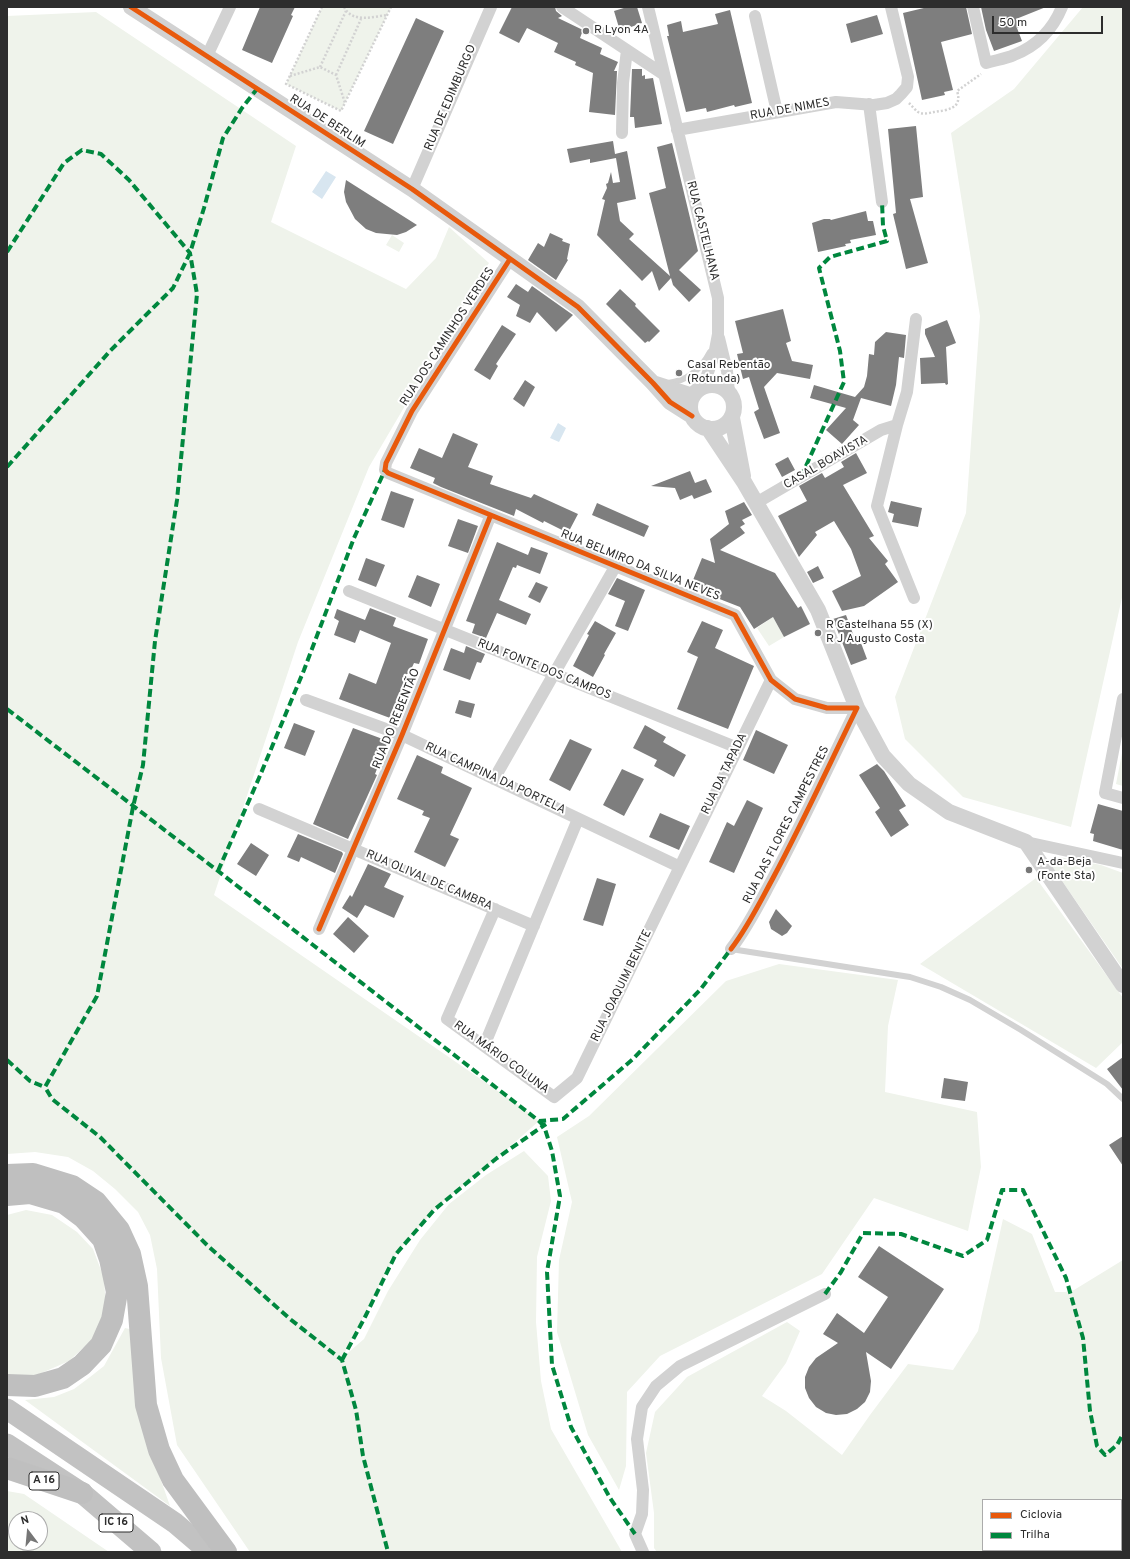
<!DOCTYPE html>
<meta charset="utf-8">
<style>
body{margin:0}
#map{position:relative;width:1130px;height:1559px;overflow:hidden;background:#fff;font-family:Overpass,sans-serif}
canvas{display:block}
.frame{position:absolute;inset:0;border:8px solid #2d2d2d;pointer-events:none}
.legend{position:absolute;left:982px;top:1499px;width:140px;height:52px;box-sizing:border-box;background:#fff;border:1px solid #ababab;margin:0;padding:5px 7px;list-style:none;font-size:12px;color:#2d2d2d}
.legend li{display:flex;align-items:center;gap:8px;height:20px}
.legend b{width:20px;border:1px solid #ababab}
.north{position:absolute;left:8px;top:1511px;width:40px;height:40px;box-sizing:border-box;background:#fff;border:1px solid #ababab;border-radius:50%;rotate:344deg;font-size:11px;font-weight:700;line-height:16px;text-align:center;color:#2d2d2d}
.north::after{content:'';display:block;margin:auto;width:14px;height:18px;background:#767676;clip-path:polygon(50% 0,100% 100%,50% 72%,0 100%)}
.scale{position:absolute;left:992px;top:16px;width:111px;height:18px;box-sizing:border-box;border:2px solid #2d2d2d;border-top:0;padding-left:5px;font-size:12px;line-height:14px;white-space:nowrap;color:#2d2d2d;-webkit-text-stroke:3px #fff;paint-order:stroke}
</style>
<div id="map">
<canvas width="1130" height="1559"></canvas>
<div class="frame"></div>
<ul class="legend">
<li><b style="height:5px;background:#e8590c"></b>Ciclovia</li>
<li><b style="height:5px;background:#00873e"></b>Trilha</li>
</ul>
<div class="north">N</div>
<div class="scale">50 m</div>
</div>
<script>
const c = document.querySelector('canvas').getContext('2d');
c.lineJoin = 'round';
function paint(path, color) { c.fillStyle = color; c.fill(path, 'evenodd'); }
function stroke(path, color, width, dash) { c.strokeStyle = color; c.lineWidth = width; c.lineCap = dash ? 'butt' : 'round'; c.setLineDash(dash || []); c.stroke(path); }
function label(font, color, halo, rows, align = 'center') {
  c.font = font + ' Overpass,sans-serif'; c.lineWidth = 4; c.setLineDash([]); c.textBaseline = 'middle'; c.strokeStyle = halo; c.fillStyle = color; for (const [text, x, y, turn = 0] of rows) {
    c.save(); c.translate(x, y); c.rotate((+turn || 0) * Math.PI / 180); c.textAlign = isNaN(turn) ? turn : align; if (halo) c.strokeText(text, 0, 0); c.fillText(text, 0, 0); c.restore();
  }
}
paint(new Path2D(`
 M322 7H391L341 111 286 84Z
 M1083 7H1123V593L1071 827 963 797 905 739 895 697 966 513 980 316 951 133 1014 89Z
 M96 12 296 146 271 222 406 289 436 258 449 227 489 263 369 467 298 642 214 895 524 1109 539 1121 497 1158 434 1210 396 1254 342 1358 364 1339 388 1291 420 1240 449 1204 486 1175 524 1151 548 1176 551 1201 537 1257 536 1322 541 1381 551 1429 622 1552H250L177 1445 161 1358 157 1269 150 1235 138 1212 115 1189 93 1171 68 1157 35 1152 7 1154V16Z
 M392 235 404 243 399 252 386 245Z
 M773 617 784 637 769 646 757 628Z
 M1123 748V786L1116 784Z
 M1059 857 1101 865 1123 873V969L1051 865Z
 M1036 878 1123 998V1042L1096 1068 920 964Z
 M779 964 898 980 888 1026 885 1092 977 1112 981 1167 968 1231 874 1198 822 1274 660 1356 627 1392 626 1466 619 1490 588 1435 557 1332 559 1260 572 1202 557 1137 589 1116 726 981Z
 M26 1210 52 1215 77 1232 93 1249 104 1278 106 1310 96 1336 69 1361 37 1375 7 1377V1215Z
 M1003 1219 1032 1234 1055 1292H1065L1074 1290 1123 1260V1552H657L654 1548V1513L646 1453 655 1412 687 1377 787 1322 800 1331 786 1363 762 1396 786 1411 842 1455 870 1415 908 1364 953 1370 978 1331ZM983 1500H1121V1550H983Z
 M125 1328 134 1330 144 1432 170 1506 25 1400 54 1397 74 1389 90 1377 104 1366Z
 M7 1491 24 1494 109 1552H7ZM16 1519H40V1543H16Z`), '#eff3eb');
paint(new Path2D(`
 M326 171 336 177 322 199 312 192Z
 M558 423 566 428 559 442 550 438Z`), '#d8e6f0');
paint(new Path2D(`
 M260 7H295L291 15 293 16 272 63 242 50Z
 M512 7H555L556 11 562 16 558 18 583 30 580 38 602 48 600 54 618 62 614 71H617L615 115 589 112 593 73 575 65 576 62 554 52 558 43 527 28 519 43 499 33Z
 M627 7H637L642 23 620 31 614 11Z
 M928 7H966L972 34 941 42 953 90 944 92 945 95 922 100 903 13Z
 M981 7H1046L1016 19 1019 27 1017 28 1022 41 994 51 986 30Z
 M730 10 752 103 735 107 734 105 707 112 706 108 686 112 667 36H669L667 25 681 21 683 32 718 24 715 14Z
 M877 15 883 34 851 43 846 24Z
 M416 18 444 31 393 144 364 131Z
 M632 69H642V76L645 75V79L653 78 662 124 635 128 634 117H630Z
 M916 126 923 197 910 199 928 263 906 269 893 214 896 213 888 129Z
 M613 141 615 154 627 151 636 199 617 203 620 221 634 234 629 239 670 276 649 193 666 188 657 147 672 143 698 251 679 270 701 290 689 302 673 285 671 278 659 291 652 271 642 281 597 235 605 200 602 199 607 188 606 184 608 183 611 172 613 183 620 182 616 158 590 163V159L570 163 567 149Z
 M346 180 417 225 406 232 397 235 376 233 366 229 355 219 346 202 344 192Z
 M866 211 868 221H873L876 235 850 240 851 243 845 244 846 246 818 252 812 223 824 219H830L831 220Z
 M550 233 563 239 562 241 570 244 567 259 568 260 556 280 528 260 538 243 544 247Z
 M516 284 528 292 532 286 573 315 556 332 537 312 530 323 516 316 520 305 507 297Z
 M620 289 636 304 635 306 660 331 649 342 648 341 645 343 606 304Z
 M783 309 791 341 786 343 792 361 813 365 810 379 777 373 764 387 780 433 764 439 754 412 759 409 749 377 743 379 741 371 737 354 743 353 735 321Z
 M947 320 956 343 946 347 948 384 946 385 945 383 921 384 920 358 935 357 925 334V329Z
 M502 325 516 334 496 364 498 366 490 380 474 370Z
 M886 332 906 335 904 358 899 357 896 385 891 406 861 398 853 420 859 425 842 444 826 430 846 408 810 398 814 385 855 397 864 387 867 376 869 354 874 355 875 342Z
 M525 380 535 387 524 407 513 399Z
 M453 433 478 444 468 467 493 476 490 484 531 498 534 494 578 514 568 533 544 521 543 523 516 509 514 516 441 487 433 483 435 478 410 468 419 448 442 458Z
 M856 453 867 473 843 485 874 536 869 538 888 561 885 564 898 582 864 606 842 611 832 591 861 576 851 549 834 521 815 532 817 535 799 557 778 516 807 501 799 486 822 473 825 478 844 467 841 462Z
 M788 457 795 470 782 477 775 464Z
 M690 471 695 483 706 479 712 492 694 499 692 495 680 500 675 488 651 486Z
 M391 491 414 499 404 528 381 520Z
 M891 501 922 508 918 527 892 522 894 514 888 512Z
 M744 502 752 515 742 520 745 524 740 527 745 533 720 550 775 573 798 608 801 606 810 624 784 637 773 617 754 629 740 607 717 598V596L691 585 702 558 715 563 710 539 729 524 725 511Z
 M597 503 649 526 644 537 592 515Z
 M458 519 478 526 468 553 448 546Z
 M497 542 528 555 531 547 548 553 540 574 517 565 516 568 513 567 499 600 531 614 526 625 497 613 486 638 472 633 475 624 466 621Z
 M366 558 385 565 376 587 358 580Z
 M818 566 824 578 813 583 807 572Z
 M417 575 440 584 431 607 408 597Z
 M617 578 645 590 628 631 615 626 625 601 608 594Z
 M536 582 548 587 540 603 528 597Z
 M370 608 396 618 393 626 428 639 419 664 414 663 409 674H407L390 718 339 699 349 673 376 684 391 643 360 630 355 643 334 635 339 621 334 618 337 609 365 620Z
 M846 615 857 645 861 643 867 659 851 665 833 619Z
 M595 621 616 633 604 654 605 655 593 677 573 666 589 635 587 634Z
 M702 621 723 630 715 648 754 666 728 729 677 709 698 657 687 652Z
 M466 646 485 654 481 663 477 662 470 680 443 670 451 648 464 653Z
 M459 700 475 704 471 718 455 713Z
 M294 723 315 731 305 756 284 748Z
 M645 725 666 737 663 742 686 755 674 777 654 766 657 760 633 748Z
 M353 728 388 741 375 774 377 775 348 839 313 824Z
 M756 730 788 745 774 774 743 760Z
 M570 739 592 749 570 791 549 780Z
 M417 755 443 767 441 773 472 788 450 835 459 839 445 867 414 852 430 818 422 815 424 811 397 799Z
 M877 764 884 771 906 806 899 810 909 825 891 837 875 812 880 808 859 775Z
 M622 769 644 779 624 816 603 805Z
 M747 800 763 808 734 873 709 862 727 822 734 826Z
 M1098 804 1123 811V850L1093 841 1094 834 1090 833Z
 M660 813 690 826 679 850 649 837Z
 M298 834 342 852 343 854 335 873 301 857 299 862 287 857Z
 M251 843 269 855 256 876 237 864Z
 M368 864 391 874 384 887 404 896 394 918 365 905 357 918 342 908 350 895 352 897Z
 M597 878 616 884 603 926 583 920Z
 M776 909 792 926 787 933 782 936 771 929 769 922Z
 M348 917 369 936 354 953 333 934Z
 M1123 1057V1090L1107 1069Z
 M944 1078 968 1082 965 1101 941 1098Z
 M1123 1136V1166L1109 1145Z
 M879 1246 944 1289 891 1369 866 1352 871 1381 870 1392 865 1402 857 1409 847 1414 836 1415 826 1413 816 1407 809 1398 805 1388V1377L809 1367 816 1358 838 1343 823 1334 837 1313 864 1333 888 1297 858 1277Z`), '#7e7e7e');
stroke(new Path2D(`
 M322 7 286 84 341 111 391 7
 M344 7C352 23 372 17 387 15
 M320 67 346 11
 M336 75 361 19
 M290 76 320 67 336 75 345 103
 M909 103C912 106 915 110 918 112 923 115 929 113 934 112 947 110 963 109 957 91L981 74`), '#d2d2d2', 2.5, [2, 2]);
stroke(new Path2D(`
 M668 383C687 381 701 369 710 352
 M731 949 910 977 941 987 970 1000 1021 1030 1107 1084 1123 1099`), '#d2d2d2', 6);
stroke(new Path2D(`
 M562 7 663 74
 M648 7 718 298V334L714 355 703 387
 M973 7 986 63C996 60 1005 59 1014 55 1037 46 1053 29 1062 7
 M755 16 777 112
 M207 56 230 7
 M869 104 882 202
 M677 130 836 102 874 105 887 103 896 99 901 94 907 87 908 77 891 7
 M622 133 623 83 627 50
 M412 189 491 7
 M510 259 412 411 386 463 385 470 388 473 735 615 771 680 795 699 827 708H857C829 765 803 822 773 878 760 902 748 927 731 949
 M719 338 727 371 729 392
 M756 503 881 430 897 425
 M349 591 738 748
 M914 598 877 506 897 425 907 392 916 319
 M1123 699 1105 793 1123 798
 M306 700 402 735 680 867
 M494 779 615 567
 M259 809 534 926
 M1026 842 1123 863
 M495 909 447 1019 554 1097 577 1078 771 680
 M319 929 402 735 490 517
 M484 1046 578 819
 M643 1552 635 1534 642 1514 643 1490 637 1439 642 1407 656 1386 680 1366 825 1294`), '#d2d2d2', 12);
stroke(new Path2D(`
 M131 7 412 189 578 307 653 383 670 402 692 416
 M653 383 693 396
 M690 407a22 22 0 1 1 44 0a22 22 0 1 1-44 0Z
 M732 418 743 476
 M708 428 744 482 818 610 857 708 883 756 909 784 949 812 1026 842 1123 985`), '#d2d2d2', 16);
stroke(new Path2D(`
 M7 1409 175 1523 209 1552
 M7 1444 82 1493 151 1552`), '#c2c2c2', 21);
stroke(new Path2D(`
 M7 1175 33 1174 72 1186 96 1202 119 1230 130 1254 137 1286 146 1405 159 1450 173 1480 226 1552
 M7 1195 30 1193 64 1203 84 1218 103 1239 110 1259 117 1292 112 1320 101 1345 82 1365 63 1378 35 1386 7 1385
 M7 1468 82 1493`), '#bfbfbf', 22);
stroke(new Path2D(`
 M7 252 64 163 82 150 101 154 129 180 190 253 197 294 177 500 155 641 143 765 133 807 97 996 45 1087 52 1099 100 1137 208 1246 290 1319 342 1360 356 1410 363 1456 388 1552
 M7 467 110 351 173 288 190 253 204 208 223 138 242 108 257 89
 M801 477 844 382 840 351 819 268 830 257 887 241 883 226 882 202
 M7 709 218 871 539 1121 563 1119 633 1059 700 990 731 949
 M218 871 259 778 304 670 354 538 385 470
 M7 1060 30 1081 45 1087
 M539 1121 544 1126 552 1151 560 1196 547 1272 552 1365 571 1427 610 1498 635 1534
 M825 1294 841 1272 863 1233 901 1234 963 1256 987 1240 1002 1190H1023L1066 1278 1083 1338 1090 1411 1097 1446 1105 1455 1117 1445 1123 1434
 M342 1360 365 1317 396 1254 434 1210 497 1158 546 1124`), '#00873e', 4, [8, 4]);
stroke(new Path2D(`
 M131 7 412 189 578 307 653 383 670 402 692 416
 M510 259 412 411 386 463 385 470 388 473 735 615 771 680 795 699 827 708H857C829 765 803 822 773 878 760 902 748 927 731 949
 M319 929 402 735 490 517`), '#e8590c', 5);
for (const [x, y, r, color] of [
 [586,31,4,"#767676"],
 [679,373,4,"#767676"],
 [818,633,4,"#767676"],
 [1029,870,4,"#767676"]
]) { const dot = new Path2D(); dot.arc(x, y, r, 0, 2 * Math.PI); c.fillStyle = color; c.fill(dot); stroke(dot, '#fff', 1.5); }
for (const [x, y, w] of [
 [44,1481,30],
 [116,1523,34]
]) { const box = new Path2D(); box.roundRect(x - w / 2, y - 9, w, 18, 3); c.fillStyle = '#fff'; c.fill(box); stroke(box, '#2d2d2d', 1); }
label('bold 11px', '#2d2d2d', null, [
 ["A 16",44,1481],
 ["IC 16",116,1523]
]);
label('12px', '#2d2d2d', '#fff', [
 ["R Lyon 4A",594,31],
 ["Casal Rebentão",687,366],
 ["(Rotunda)",687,380],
 ["R Castelhana 55 (X)",826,626],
 ["R J Augusto Costa",826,640],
 ["A-da-Beja",1037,863],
 ["(Fonte Sta)",1037,877]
], 'left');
label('12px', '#2d2d2d', '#fff', [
 ["RUA DE EDIMBURGO",451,98,-67],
 ["RUA DE NIMES",790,110,-10],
 ["RUA DE BERLIM",327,122,33],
 ["RUA CASTELHANA",702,231,76],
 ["RUA DOS CAMINHOS VERDES",448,337,-57],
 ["CASAL BOAVISTA",826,463,-30],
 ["RUA BELMIRO DA SILVA NEVES",640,566,22],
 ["RUA FONTE DOS CAMPOS",544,670,22],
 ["RUA DO REBENTÃO",397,719,-68],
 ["RUA DA TAPADA",725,774,-64],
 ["RUA CAMPINA DA PORTELA",495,779,25],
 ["RUA DAS FLORES CAMPESTRES",787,825,-63],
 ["RUA OLIVAL DE CAMBRA",429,881,23],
 ["RUA JOAQUIM BENITE",622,986,-64],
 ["RUA MÁRIO COLUNA",501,1058,36]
]);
</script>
